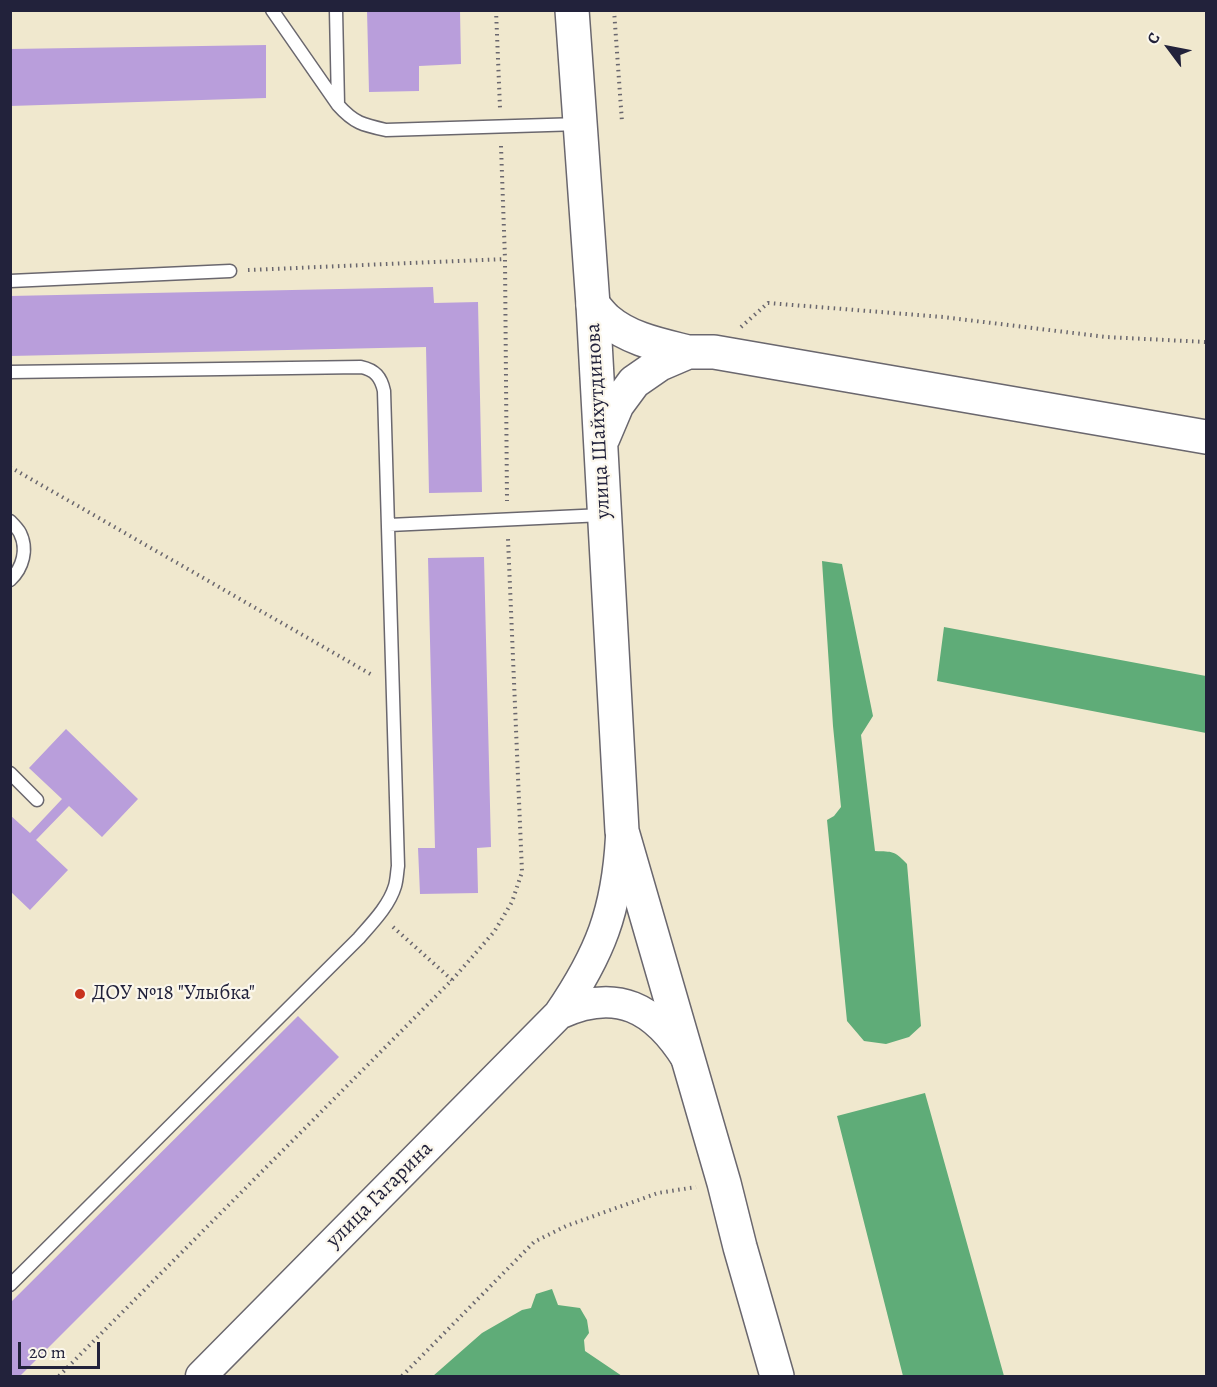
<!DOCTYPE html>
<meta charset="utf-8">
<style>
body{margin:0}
#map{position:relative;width:1217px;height:1387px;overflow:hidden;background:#f0e8ce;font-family:Alegreya,serif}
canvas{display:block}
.frame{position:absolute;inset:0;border:12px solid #22223b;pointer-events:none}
.north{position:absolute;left:1139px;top:18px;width:60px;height:60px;-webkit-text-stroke:4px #fbf7ec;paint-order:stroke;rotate:302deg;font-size:16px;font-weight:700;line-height:24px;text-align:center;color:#22223b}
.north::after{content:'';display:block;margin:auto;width:21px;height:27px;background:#22223b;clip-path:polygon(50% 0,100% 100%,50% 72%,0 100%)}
.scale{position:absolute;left:18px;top:1342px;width:82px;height:27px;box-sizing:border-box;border:3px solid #22223b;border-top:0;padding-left:8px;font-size:18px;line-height:21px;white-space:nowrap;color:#22223b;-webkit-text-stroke:4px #fbf7ec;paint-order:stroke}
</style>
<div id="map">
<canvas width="1217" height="1387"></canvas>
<div class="frame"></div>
<div class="north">С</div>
<div class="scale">20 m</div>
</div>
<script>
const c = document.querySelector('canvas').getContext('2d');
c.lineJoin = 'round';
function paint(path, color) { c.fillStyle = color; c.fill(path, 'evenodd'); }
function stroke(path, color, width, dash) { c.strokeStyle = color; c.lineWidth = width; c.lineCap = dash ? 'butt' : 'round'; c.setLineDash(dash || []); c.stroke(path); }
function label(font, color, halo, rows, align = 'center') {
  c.font = font + ' Alegreya,serif'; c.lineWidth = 4.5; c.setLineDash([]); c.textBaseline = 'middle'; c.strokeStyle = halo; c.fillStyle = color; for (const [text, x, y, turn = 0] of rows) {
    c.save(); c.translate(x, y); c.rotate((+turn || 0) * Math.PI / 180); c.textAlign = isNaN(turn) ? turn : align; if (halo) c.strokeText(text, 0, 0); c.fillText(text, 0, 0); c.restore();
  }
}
paint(new Path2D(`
 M822 561 842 564 873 716 861 735 875 851C893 852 894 850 907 864L921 1026 909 1037 886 1044 864 1041 847 1021 827 820 834 816 841 807 833 726Z
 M944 627 1206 676V733L937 681Z
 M925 1093 1004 1376H903L837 1116Z
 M552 1289 558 1305 580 1308 587 1320 589 1333 584 1340 585 1351 622 1376H433L482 1333 522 1310 531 1308 536 1294Z`), '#5fac78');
paint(new Path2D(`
 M367 10H460L461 64 419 66V91L369 92Z
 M266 45V98L10 106V49Z
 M433 287 434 303 478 302 482 492 429 493 426 347 10 356V296Z
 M484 557 491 847 477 848 478 893 420 894 418 848H435L428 558Z
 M66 729 138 799 102 837 69 806 36 840 68 870 30 910 10 891V815L30 833 62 799 29 768Z
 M298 1016 339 1057 20 1376H10V1303Z`), '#b99edb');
const service = new Path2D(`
 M272 10 338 105C354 123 363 125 386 130L580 124
 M336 10 338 105
 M10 281 230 271
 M10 372 361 367C375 370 381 377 384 391L398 866C397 872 397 879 395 886 389 906 372 923 359 938L10 1285
 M10 521C13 524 18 529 20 533 28 549 23 568 10 580
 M389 525 603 515
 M10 773 37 800`);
const tertiary = new Path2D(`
 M559 1014C617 987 655 1008 687 1059
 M201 1376 559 1014C600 954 617 911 621 837`);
const secondary = new Path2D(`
 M572 10 593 305`);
const primary = new Path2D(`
 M593 305 622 831 724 1183 740 1247 777 1376
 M593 305C598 310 602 316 607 320 629 339 660 345 688 352
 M603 438 617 405 634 382 660 364 688 352H714L1206 437`);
stroke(service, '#6a676e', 15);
stroke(tertiary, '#6a676e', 33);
stroke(secondary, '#6a676e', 36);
stroke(primary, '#6a676e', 36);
stroke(new Path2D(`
 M496 10 500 108
 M614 10 622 122
 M501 146 505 259 507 501
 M248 270 505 259
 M741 327 768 303 943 317 1106 337 1206 342
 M10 467 374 676
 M393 927 452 980
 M59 1376 452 980 494 932 512 902 522 872 508 539
 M402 1376 534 1242 566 1226 658 1193 696 1187`), '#6a676e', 4, [1.5, 4.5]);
stroke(service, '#fff', 12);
stroke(tertiary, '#fff', 30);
stroke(secondary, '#fff', 33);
stroke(primary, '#fff', 33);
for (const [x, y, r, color] of [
 [80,994,6,"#c8321e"]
]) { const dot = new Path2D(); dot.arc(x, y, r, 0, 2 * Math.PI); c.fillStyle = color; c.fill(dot); stroke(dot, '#fbf7ec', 2); }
label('21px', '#22223b', '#fbf7ec', [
 ["улица Шайхутдинова",599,421,-93],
 ["улица Гагарина",380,1195,-45]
]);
label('21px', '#22223b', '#fbf7ec', [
 ["ДОУ №18 \"Улыбка\"",92,994]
], 'left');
</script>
